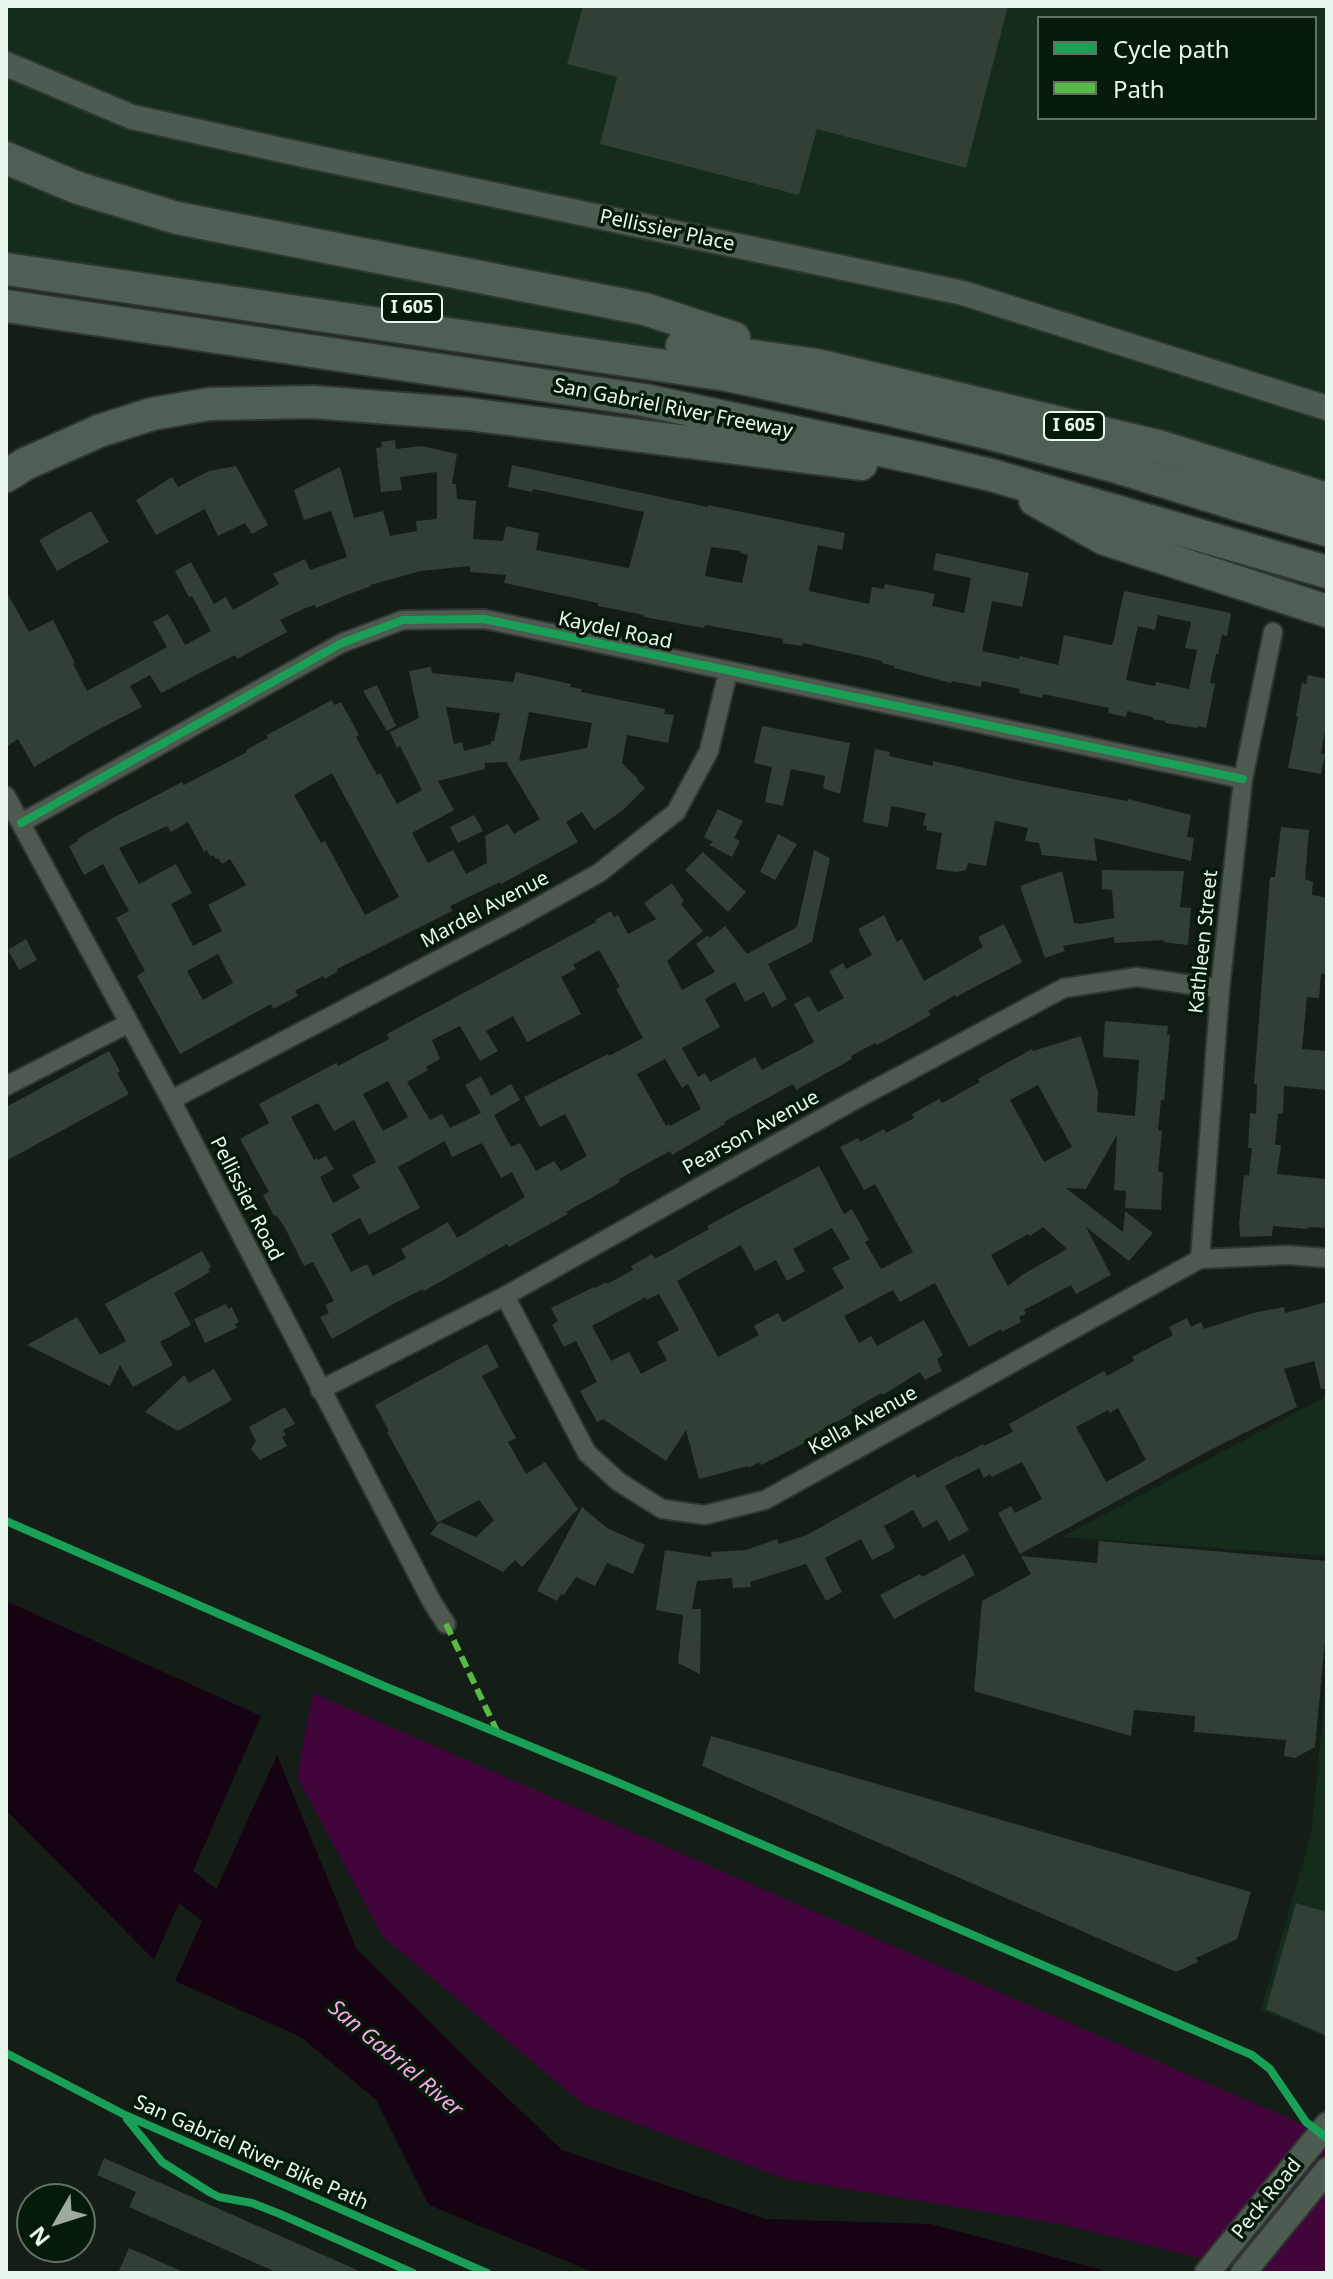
<!DOCTYPE html>
<style>
body{margin:0}
#map{position:relative;width:1333px;height:2279px;overflow:hidden;background:#141e16;font-family:"Noto Sans",sans-serif}
canvas{display:block}
.frame{position:absolute;inset:0;border:8px solid #e9f6eb;pointer-events:none}
.legend{position:absolute;left:1037px;top:16px;width:280px;height:104px;box-sizing:border-box;background:#061a0a;border:2px solid #617264;margin:0;padding:10px 14px;list-style:none;font-size:24px;color:#e9f6eb}
.legend li{display:flex;align-items:center;gap:16px;height:40px}
.legend b{width:40px;border:2px solid #617264}
.north{position:absolute;left:16px;top:2183px;width:80px;height:80px;box-sizing:border-box;background:#061a0a;border:2px solid #617264;border-radius:50%;rotate:231deg;font-size:22px;font-weight:700;line-height:32px;text-align:center;color:#e9f6eb}
.north::after{content:'';display:block;margin:auto;width:28px;height:36px;background:#9eaaa0;clip-path:polygon(50% 0,100% 100%,50% 72%,0 100%)}
</style>
<div id="map">
<canvas width="1333" height="2279"></canvas>
<div class="frame"></div>
<ul class="legend">
<li><b style="height:10px;background:#1a9f57"></b>Cycle path</li>
<li><b style="height:10px;background:#58b947"></b>Path</li>
</ul>
<div class="north">N</div>
</div>
<script>
const c = document.querySelector('canvas').getContext('2d');
c.lineJoin = 'round';
function paint(path, color) { c.fillStyle = color; c.fill(path, 'evenodd'); }
function stroke(path, color, width, dash) { c.strokeStyle = color; c.lineWidth = width; c.lineCap = dash ? 'butt' : 'round'; c.setLineDash(dash || []); c.stroke(path); }
function label(font, color, halo, rows, align = 'center') {
  c.font = font + ' "Noto Sans",sans-serif'; c.lineWidth = 7; c.setLineDash([]); c.textBaseline = 'middle'; c.strokeStyle = halo; c.fillStyle = color; for (const [text, x, y, turn = 0] of rows) {
    c.save(); c.translate(x, y); c.rotate((+turn || 0) * Math.PI / 180); c.textAlign = isNaN(turn) ? turn : align; if (halo) c.strokeText(text, 0, 0); c.fillText(text, 0, 0); c.restore();
  }
}
paint(new Path2D(`
 M6 6H1327V535L903 423 655 371 6 273ZM1039 18H1315V118H1039Z
 M1327 1396V1556L1062 1537Z
 M1327 1674V2037L1261 2010 1311 1834Z`), '#142c19');
paint(new Path2D(`
 M313 1693 1327 2135V2273H1263L1060 2224 786 2179 583 2104 383 1937 297 1777Z`), '#41043b');
paint(new Path2D(`
 M6 1601 261 1716 154 1960 6 1810Z
 M277 1755 356 1948 479 2071 562 2150 765 2219 931 2224 1113 2273H595L429 2205 376 2100 301 2037 175 1981Z`), '#150312');
stroke(new Path2D(`
 M149 1857 245 1934`), '#150312', 34);
paint(new Path2D(`
 M583 6H1008L966 168 817 129 799 195 600 144 617 77 567 64Z
 M395 440 396 449 422 446 457 454 452 484H456L457 499 476 501 473 539 503 541 506 526 539 533 536 550 629 568 644 512 533 489 532 492 508 487 512 465 707 507 708 505 845 533 842 550 818 545 809 591 869 604 872 587 884 589 885 584 935 594 932 606 964 613 971 578 933 570 936 553 1029 573 1022 607 992 601 982 651 1019 659 1020 656 1058 665 1064 635 1111 645 1113 643 1124 591 1231 613 1227 636 1222 635 1218 654H1216L1210 683 1215 684 1206 728 1198 726V728L1165 723V721L1153 719V717L1127 711 1126 717 1108 713 1109 708 1043 694 1042 698 1019 693 1020 689 982 681 981 687 952 681 951 683 894 668V666L882 663V661L874 659 803 643 802 646 782 643 783 639 705 625 704 628 644 617V615L598 606V603L504 583 506 575 470 572V566L421 571 370 585 371 586 344 596 316 608 315 605 308 607 280 620 287 632 237 659 235 655 161 693 150 675 130 686 142 707 92 733 34 767 18 739 6 747V591L29 632 53 620 75 663 73 664 87 691 167 647 153 622 168 614 185 645 211 631 192 596 189 597 175 571 191 562 214 604 226 597 233 610 279 584 273 574 305 559 310 570 347 557 331 511 304 520 294 490 340 467 354 518 383 511 390 536 417 531 416 521 437 519V472L400 477 402 490 381 492 376 448 382 447 381 442ZM711 547 741 551 740 553 748 555 742 583 705 576ZM1158 615 1191 622 1185 648 1197 650 1189 689 1156 682 1155 686 1126 680 1138 626 1155 630Z
 M236 466 268 525 252 534 245 523 218 536 205 509 156 535 136 500 172 477 178 487 209 471Z
 M91 511 109 542 57 571 39 540Z
 M431 667 432 673 513 682 516 672 571 684 570 687 582 689 581 692 665 709 664 714 674 715 668 743 627 735 622 763 638 779 637 780 645 788 622 811 594 830 582 812 566 822 578 842 501 884 500 882 450 906 452 911 337 969 338 971 325 979 323 976 295 991 298 996 273 1009 271 1004 180 1054 137 976 145 971 116 918 129 911 103 864 84 875 69 846 78 841 77 839 113 818 182 782 184 785 247 752 246 750 268 738 267 735 332 700 334 705 341 702 359 735 356 737 377 775 380 773 397 804 422 790 400 746 397 748 390 732 419 718 409 671ZM446 707 500 713 494 741H491V744L464 751 462 742 454 744ZM529 712 592 723 587 748 519 761ZM506 762 540 819 514 834 508 824 485 836 487 863 466 874 453 850 428 863 412 833 454 810 438 781 485 769V763ZM332 773 399 897 365 915 325 841 321 843 294 795ZM188 822 204 852 207 850 210 856 213 855 216 859 218 858 222 864 230 859 246 885 208 905 222 931 193 946 171 904 192 893 176 864 139 884 119 848 167 826 171 832ZM218 954 233 983 203 1000 187 971Z
 M1308 675 1327 679V718L1321 754H1325L1321 774 1288 768 1298 717 1296 716 1302 683 1306 684Z
 M377 685 396 726 387 731 363 691Z
 M762 726 850 743 840 794 823 788 825 776 791 769 783 806 765 802 772 767 754 763Z
 M875 749 890 752 889 756 933 766V761L1027 782 1127 801 1128 799 1191 815 1187 837 1194 838 1191 861 1094 838 1097 861 1042 855 1039 843 1025 841 1028 828 995 821 986 866 968 863 966 870 957 872 936 869 942 833 926 830 927 826 923 825 926 813 891 806 888 827 863 822Z
 M718 809 743 821 734 838 740 841 732 857 709 845 713 842 704 837Z
 M474 815 483 831 458 843 450 827Z
 M1281 827 1309 830 1305 879 1313 882 1312 895 1327 898 1325 974H1321L1319 998 1307 997 1302 1049 1327 1051V1090L1284 1086 1283 1114 1278 1113 1275 1145H1281L1277 1174 1327 1179V1228L1308 1227 1307 1229 1273 1226 1272 1236 1240 1237 1239 1223 1244 1175 1249 1176 1252 1148H1248L1250 1113 1256 1114 1257 1084H1254L1270 877H1275Z
 M778 834 797 844 775 880 760 872Z
 M814 850 830 858 812 942 768 964 787 999 772 1008 764 992 745 1002 735 982 705 999 720 1027 682 1048 698 1077 705 1073 710 1082 755 1057 762 1070 814 1042 794 1004 809 996 818 1012 844 998 829 971 843 963 846 969 872 955 858 929 884 915 897 942 902 939 924 981 983 947 978 937 1004 924 1022 962 956 997 955 995 928 1011 931 1015 877 1045 875 1043 851 1056 852 1059 796 1090 793 1084 724 1122 725 1124 672 1155 670 1151 619 1179 620 1182 566 1212 568 1214 530 1235 509 1247 507 1244 424 1291 423 1289 395 1303 332 1339 320 1317 329 1313 325 1305 334 1301 313 1262 304 1266 284 1226 276 1215 274 1216 263 1195 269 1192 240 1139 269 1123 259 1104 336 1063 338 1066 389 1039 387 1034 596 922 595 920 611 911 614 917 618 915 628 934 656 919 644 903 672 883 684 901 681 904 703 931 667 961 682 990 715 972 696 944 708 935 710 938 725 926 747 954 797 927ZM599 950 620 987 616 989 643 1038 609 1056 608 1054 524 1097 540 1127 565 1114 587 1156 561 1171 554 1161 536 1171 520 1143 511 1147 494 1115 520 1100 511 1084 491 1096 481 1076 465 1085 481 1113 450 1128 442 1114 430 1120 407 1082 428 1070 426 1067 440 1059 432 1040 460 1026 480 1061 498 1051 486 1031 513 1016 527 1042 581 1014 561 977 576 969 573 965ZM665 1059 682 1088 688 1084 701 1109 670 1126 669 1124 666 1126 637 1074ZM388 1081 408 1117 383 1131 363 1094ZM318 1103 334 1131 354 1120 376 1162 352 1175 360 1188 333 1203 320 1177 334 1169 326 1156 318 1160 317 1158 314 1160 291 1117ZM445 1141 452 1157 482 1143 501 1178 512 1172 525 1197 457 1238 448 1222 401 1249 406 1258 373 1276 367 1264 351 1272 331 1234 360 1218 369 1235 420 1208 398 1167Z
 M703 852 746 892 728 912 685 870Z
 M1102 870 1184 871 1180 907 1191 908 1188 945 1163 942 1164 940 1114 943V937L1063 946 1065 951 1045 958 1020 886 1062 871 1074 923 1080 924 1114 918 1112 890 1102 889Z
 M26 939 37 960 19 970 8 950Z
 M1105 1021 1168 1026 1167 1035H1170L1164 1100H1161L1158 1131H1162L1158 1171 1163 1173 1161 1210 1125 1208 1126 1191 1114 1190 1117 1135 1086 1189 1066 1188 1123 1232 1125 1211 1153 1233 1129 1261 1086 1227 1111 1275 1076 1294 1071 1285 1024 1310 1026 1314 1019 1317 1021 1322 1002 1332 1001 1329 969 1347 935 1283 900 1302 893 1290 844 1316 859 1343 871 1336 877 1346 924 1320 943 1355 937 1359 942 1371 925 1380 920 1372 883 1395 882 1393 851 1410 853 1413 818 1432 820 1435 761 1465 759 1462 749 1468 748 1466 699 1479 686 1430 666 1461 603 1419 597 1422 580 1391 597 1382 576 1341 564 1347 552 1325 558 1321 551 1308 594 1287 595 1288 606 1282 607 1284 633 1270 631 1266 652 1254 655 1259 709 1229 707 1226 819 1166 844 1214 852 1209 869 1240 865 1242 881 1269 913 1252 875 1184 864 1190 840 1147 858 1138 860 1142 884 1129 886 1133 914 1118 912 1114 939 1099 942 1103 944 1102 980 1082 978 1079 1032 1049 1033 1051 1081 1036 1098 1092 1097 1112 1135 1116 1139 1060 1103 1057ZM1038 1085 1072 1147 1044 1162 1010 1100ZM1043 1227 1067 1249 1022 1275 1008 1286 991 1255 1028 1234 1030 1236ZM832 1228 850 1259 832 1268 844 1288 783 1322 778 1313 754 1326 759 1335 718 1357 677 1281 741 1245 755 1271 776 1260 787 1281 805 1271 793 1249ZM659 1294 679 1330 657 1342 667 1360 641 1374 629 1352 611 1361 592 1326 646 1297V1300Z
 M109 1051 120 1071 117 1073 129 1094 6 1161V1107Z
 M202 1251 211 1267 208 1269 210 1272 174 1293 191 1325 160 1342 173 1365 133 1387 120 1365 110 1386 27 1345 77 1317 100 1355 126 1341 105 1304Z
 M1327 1302V1388L1321 1389 1314 1361 1284 1369 1297 1407 1214 1448 1020 1554 998 1513 1011 1506 1015 1513 1042 1499 1022 1462 992 1477 990 1474 984 1478 979 1468 945 1486 969 1530 949 1541 937 1520 923 1528 913 1510 884 1526 895 1547 890 1551 872 1560 861 1539 825 1558 842 1592 826 1601 806 1564 750 1582 751 1587 733 1588 732 1578 697 1581 692 1609H701L700 1674 678 1663 683 1615 656 1610 665 1550 712 1557 711 1552 746 1550 777 1539 779 1544 807 1535 915 1474 917 1478 958 1456 959 1457 983 1444 984 1446 1013 1432 1009 1424 1104 1371 1107 1376 1134 1361 1132 1357 1172 1336 1173 1335 1169 1327 1187 1318 1191 1327 1201 1322 1204 1329 1253 1313 1284 1307 1285 1313ZM1118 1408 1146 1460 1106 1482 1076 1427 1108 1410 1110 1413Z
 M226 1304 228 1309 232 1307 239 1322 235 1324 237 1328 205 1343 194 1319Z
 M487 1344 499 1367 482 1376 516 1438 508 1442 526 1474 545 1462 578 1509 522 1567 515 1560 503 1572 430 1534 440 1522 476 1537 494 1520 479 1500 437 1523 387 1432 389 1431 375 1405Z
 M214 1369 232 1400 178 1431 145 1412 184 1375 189 1383Z
 M285 1407 295 1424 283 1430 286 1435 282 1437 287 1446 260 1460 251 1449 256 1441 249 1427Z
 M582 1507 607 1528 645 1545 633 1574 607 1563 595 1586 576 1577 564 1595 561 1594 557 1601 537 1591Z
 M1099 1541 1327 1561V1619L1315 1747 1295 1758 1284 1756 1286 1740 1194 1732 1195 1716 1134 1710 1131 1736 974 1691 982 1601 1031 1574 1021 1556 1097 1563Z
 M964 1554 975 1575 894 1619 880 1595 920 1574 922 1577Z
 M711 1736 1251 1892 1237 1939 1196 1958 1198 1962 1176 1972 702 1766Z
 M1296 1903 1327 1912V2036L1266 2009Z
 M104 2158 364 2273H278L129 2207 136 2192 97 2175Z
 M129 2248 186 2273H118Z`), '#323f34');
const street = new Path2D(`
 M6 796 171 1100 432 1602 446 1624
 M21 823 342 643 403 620 484 619 1243 779
 M6 1086 129 1023
 M171 1100 520 917 599 873 676 812 709 751 728 672
 M1200 1259 1220 989 1243 779 1273 632
 M505 1296 587 1453 619 1482 662 1509 705 1515 765 1500 1200 1259 1287 1255 1327 1258
 M320 1390 505 1296 851 1102 1064 988 1137 977 1220 989`);
const secondary = new Path2D(`
 M6 64 132 117 304 155 963 293 1327 408
 M1207 2273 1327 2125
 M1243 2273 1327 2170`);
const highway = new Path2D(`
 M6 158 78 188 177 218 645 309 734 338
 M6 269 727 375 887 409 992 434 1114 466 1243 506 1327 530
 M6 306 644 400 927 460 991 475 1327 572
 M682 346 817 365 1158 446 1327 499
 M6 476 25 464 99 431 152 414 209 404 313 402 468 414 861 464
 M1035 500 1105 539 1327 611`);
stroke(street, '#2e3730', 22);
stroke(secondary, '#2e3730', 28);
stroke(highway, '#2e3730', 36);
stroke(street, '#4e594f', 18);
stroke(secondary, '#4e5b50', 24);
stroke(highway, '#505f53', 32);
stroke(new Path2D(`
 M446 1624 497 1731`), '#58b947', 6, [12, 6]);
stroke(new Path2D(`
 M21 823 342 643 403 620 484 619 1243 779
 M6 1521 384 1686 617 1782 1252 2055 1270 2069 1306 2122 1327 2138
 M6 2053 125 2115 487 2273
 M127 2119 162 2162 211 2193 219 2197 252 2203 280 2214 413 2273`), '#1a9f57', 8);
for (const [x, y, w] of [
 [412,308,60],
 [1074,426,60]
]) { const box = new Path2D(); box.roundRect(x - w / 2, y - 14, w, 28, 6); c.fillStyle = '#061a0a'; c.fill(box); stroke(box, '#e9f6eb', 2); }
label('bold 18px', '#e9f6eb', null, [
 ["I 605",412,308],
 ["I 605",1074,426]
]);
label('20px', '#e9f6eb', '#061a0a', [
 ["Pellissier Place",667,231,12],
 ["San Gabriel River Freeway",673,409,11],
 ["Kaydel Road",615,631,12],
 ["Mardel Avenue",485,910,-28],
 ["Kathleen Street",1204,942,-84],
 ["Pearson Avenue",751,1133,-29],
 ["Pellissier Road",246,1199,63],
 ["Kella Avenue",863,1421,-29],
 ["San Gabriel River Bike Path",251,2153,24],
 ["Peck Road",1267,2199,-51]
]);
label('italic 22px', '#f8a6e8', '#061a0a', [
 ["San Gabriel River",395,2059,40]
]);
</script>
